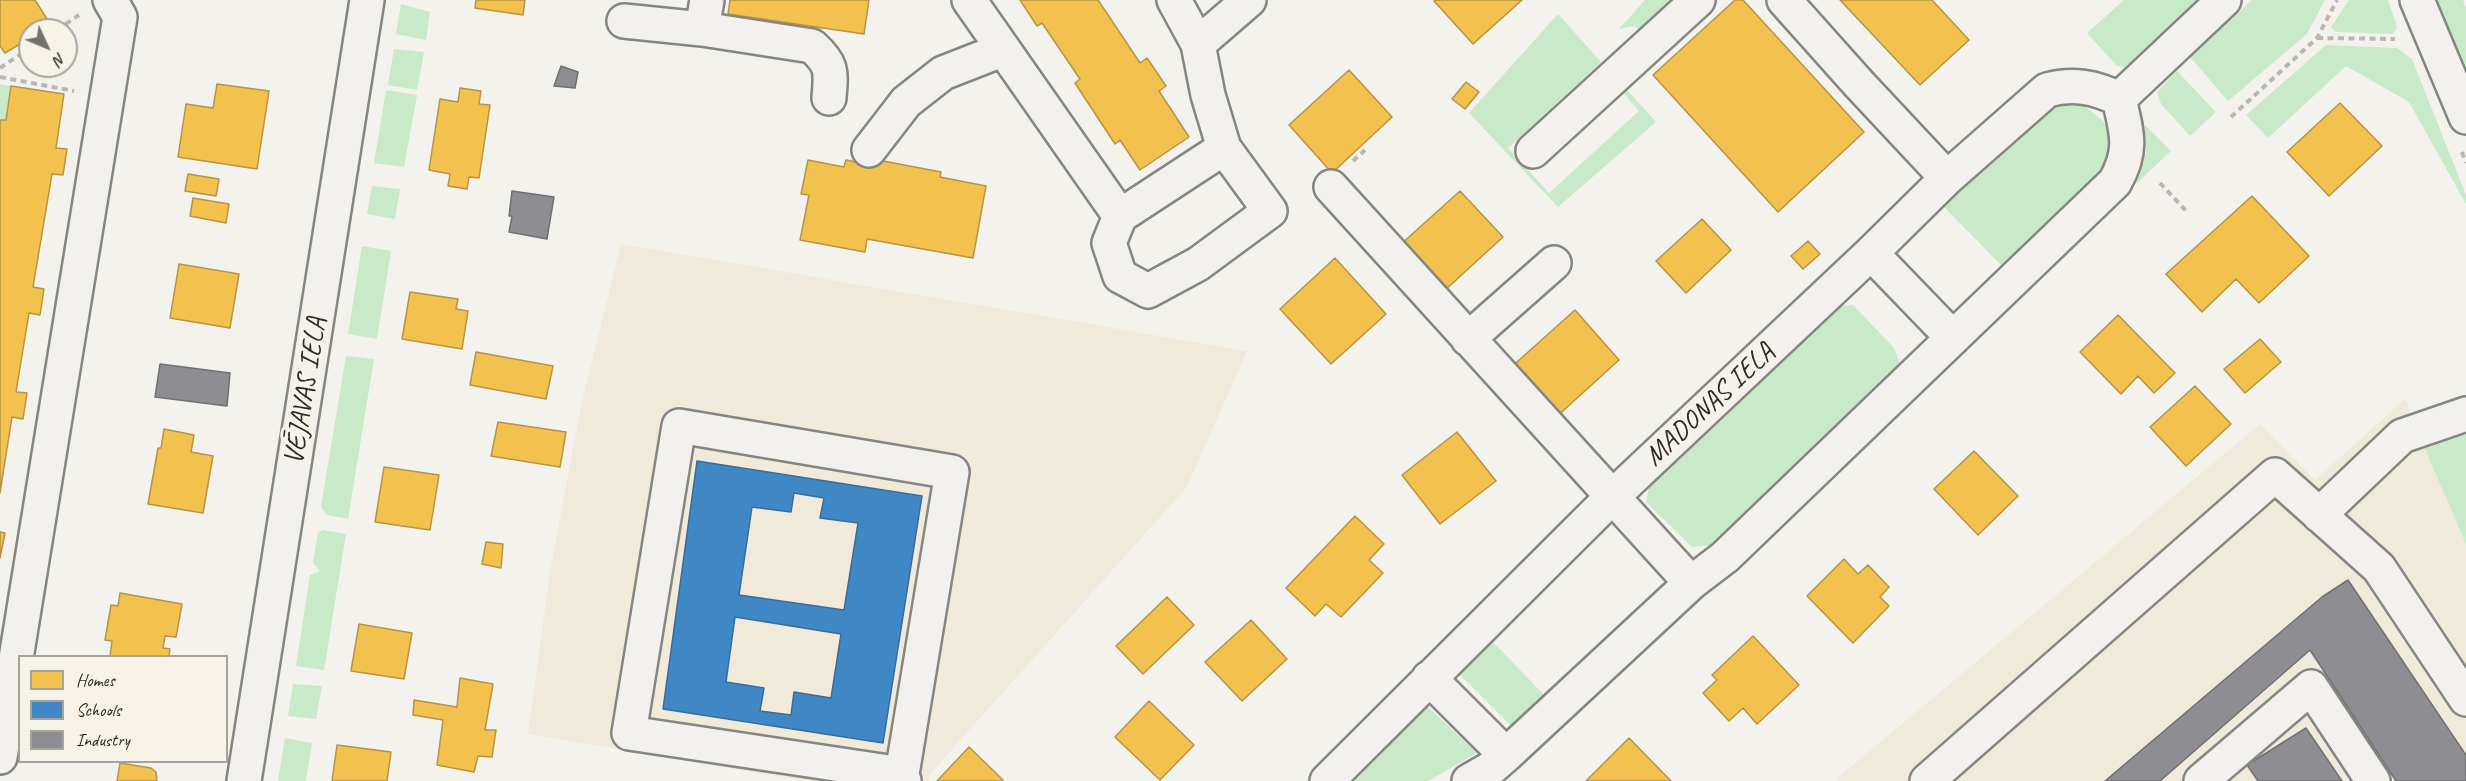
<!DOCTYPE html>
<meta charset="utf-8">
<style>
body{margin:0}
#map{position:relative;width:2466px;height:781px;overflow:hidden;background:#f4f2ec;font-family:Caveat,sans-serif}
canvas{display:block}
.legend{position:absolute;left:18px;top:655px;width:210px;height:108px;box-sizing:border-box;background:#f7f3e8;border:2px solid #a5a39c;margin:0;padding:8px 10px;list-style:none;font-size:18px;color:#2b2b2b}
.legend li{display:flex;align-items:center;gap:12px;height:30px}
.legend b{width:30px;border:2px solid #a5a39c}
.north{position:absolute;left:18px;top:18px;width:60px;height:60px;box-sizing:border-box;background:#f7f3e8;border:2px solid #a5a39c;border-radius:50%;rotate:134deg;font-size:16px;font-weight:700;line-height:24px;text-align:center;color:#2b2b2b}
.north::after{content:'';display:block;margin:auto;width:21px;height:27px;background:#71716f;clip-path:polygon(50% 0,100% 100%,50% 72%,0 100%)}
</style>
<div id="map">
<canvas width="2466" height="781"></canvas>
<ul class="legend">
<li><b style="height:16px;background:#f2c14e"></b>Homes</li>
<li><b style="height:16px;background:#3f88c5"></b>Schools</li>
<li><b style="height:16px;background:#8d8d92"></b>Industry</li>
</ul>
<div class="north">N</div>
</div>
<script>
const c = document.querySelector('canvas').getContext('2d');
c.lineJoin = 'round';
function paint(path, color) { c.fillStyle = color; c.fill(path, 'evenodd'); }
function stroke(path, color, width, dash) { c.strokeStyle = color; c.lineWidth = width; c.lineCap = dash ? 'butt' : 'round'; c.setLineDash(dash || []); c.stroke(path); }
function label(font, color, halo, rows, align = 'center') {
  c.font = font + ' Caveat,sans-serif'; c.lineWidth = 6; c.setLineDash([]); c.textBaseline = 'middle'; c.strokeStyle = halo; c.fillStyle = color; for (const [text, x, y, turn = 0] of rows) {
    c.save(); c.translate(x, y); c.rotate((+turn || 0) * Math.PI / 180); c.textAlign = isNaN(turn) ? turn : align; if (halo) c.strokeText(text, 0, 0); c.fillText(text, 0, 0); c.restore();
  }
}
paint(new Path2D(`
 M621 244 1247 351 1187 487 929 775V781H806L528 734 550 572 581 406Z
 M2406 398 2417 431 2466 544V781H1834L2260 424 2315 480Z`), '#f0eadb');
paint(new Path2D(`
 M1645 0H1673L1640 31 1635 26 1619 29Z
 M2124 0H2197L2125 67 2117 66 2087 33Z
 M2252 0H2325L2307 34 2228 101 2190 57Z
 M2349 0H2388L2397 27 2393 34 2336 32 2331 27Z
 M2436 0H2463L2466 8V72Z
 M401 4 430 12 426 40 396 34Z
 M1558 14 1601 62 1508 148 1549 193 1639 111 1617 85 1620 82 1656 122 1558 207 1469 113Z
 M2326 45 2397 48 2412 59 2466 195V204L2409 102 2346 66 2268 138 2246 115Z
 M394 49 424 52 417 90 388 85Z
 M2177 71 2216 112 2190 136 2161 104 2157 92Z
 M0 84 11 86 6 120H0Z
 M386 90 417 95 404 167 374 163Z
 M2077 102C2109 122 2114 128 2110 166L2002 266 1943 206 2048 106Z
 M2145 125 2171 151 2137 183 2146 153Z
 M372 186 400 189 395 219 367 214Z
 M362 246 391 251 377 339 348 334Z
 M1853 305 1894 348 1900 363 1712 545 1692 547 1646 502 1650 482 1840 306Z
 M346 356 374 359 348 519 327 515 321 507Z
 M2466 434V544L2424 447Z
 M323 530 346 534 324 670 296 666 310 575 320 571 313 563 318 533Z
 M1493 642 1547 698 1511 726 1460 675Z
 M293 684 322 686 316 719 288 716Z
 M1428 707 1477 753 1428 781H1354Z
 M285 738 312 743 306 781H278Z`), '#c9eac8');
const homes = new Path2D(`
 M0 0H35L51 25 43 30H30V38L5 53 0 46Z
 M476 0H525L523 15 475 8Z
 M730 0H869L864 34 728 14Z
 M1020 0H1098L1140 63 1147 58 1166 86 1159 91 1189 137 1140 170 1120 140 1115 144 1075 83 1080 79 1042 23 1037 26Z
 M1436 0H1522L1473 44 1434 1Z
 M1735 0H1743L1864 132 1778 212 1653 75Z
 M1840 0H1932L1969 40 1920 85Z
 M1349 70 1392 117 1332 173 1289 125Z
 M1466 82 1479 92 1465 109 1452 99Z
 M217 84 269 91 257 169 178 157 186 104 213 108Z
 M11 86 64 94 56 148 67 149 63 175 52 174 33 287 44 289 40 315 29 313 16 392 27 393 23 419 12 417 0 493V120H6Z
 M460 88 481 91 479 104 490 105 479 178 469 177 467 189 448 186 450 174 429 170 440 99 458 102Z
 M2340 103 2382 146 2329 196 2287 152Z
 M808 160 844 167 846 160 877 166 878 160 941 172 940 177 986 186 973 258 867 239 865 252 800 240 809 195 801 194Z
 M188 174 219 179 216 196 185 191Z
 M1460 191 1503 237 1443 292 1400 245Z
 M2252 196 2309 256 2259 303 2236 279 2202 312 2166 274Z
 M193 198 229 204 226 223 190 216Z
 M1702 219 1731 250 1686 293 1656 261Z
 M1808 241 1820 254 1803 269 1791 256Z
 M1335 258 1386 314 1331 364 1280 309Z
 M179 264 239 274 230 328 170 318Z
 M410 292 458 299 456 309 468 311 462 349 402 339Z
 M1575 310 1619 360 1553 420 1508 370Z
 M2118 315 2175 373 2154 393 2138 376 2121 394 2080 352Z
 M2260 339 2281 362 2245 393 2224 369Z
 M476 352 553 366 546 399 470 385Z
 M2195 386 2231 424 2186 466 2150 427Z
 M498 422 566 432 560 467 491 456Z
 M164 429 194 435 191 452 213 456 203 513 148 504 158 448H161Z
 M1457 432 1496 481 1440 524 1402 475Z
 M1974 451 2018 496 1978 535 1934 489Z
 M384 467 439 475 430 530 375 522Z
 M1355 516 1384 544 1369 560 1383 573 1341 617 1326 604 1315 616 1286 588Z
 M0 532 5 533 0 558Z
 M486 542 503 544 501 568 482 564Z
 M1844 559 1858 574 1868 565 1889 587 1880 597 1889 606 1853 643 1807 596Z
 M120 593 182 604 176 637 165 636 163 648 170 649 169 656H110L112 641 105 640 111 605 118 606Z
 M1167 597 1194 625 1143 674 1116 646Z
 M1251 620 1287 659 1242 701 1205 662Z
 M359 624 412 633 404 679 351 671Z
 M1753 636 1799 685 1757 724 1743 708 1729 721 1703 693 1717 680 1712 675Z
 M460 678 493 684 485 730H496L492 757 478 756 474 772 437 765 443 720 413 715 414 700 457 707Z
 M1149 701 1194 745 1160 780 1115 737Z
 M1629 738 1671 781H1586Z
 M337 745 391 752 387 781H332Z
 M969 747 1003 780 1002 781H937Z
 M120 763 151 768 156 772 157 781H117Z`);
paint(homes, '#f2c14e');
stroke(homes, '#b69444', 1.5);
const schools = new Path2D(`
 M697 461 922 496 883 743 663 709ZM794 493 824 498 820 518 858 523 844 610 739 595 752 507 791 512ZM735 617 841 634 831 698 794 692 791 715 760 711 764 688 726 682Z`);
paint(schools, '#3f88c5');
stroke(schools, '#396c97', 1.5);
const industry = new Path2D(`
 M561 66 578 72 575 88 554 86Z
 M512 191 554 197 547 239 509 232 512 216H509Z
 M160 364 230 373 227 406 155 397Z
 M2348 580 2466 755V781H2396L2310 650 2160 781H2105L2322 597Z
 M2306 728 2342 781H2258L2247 765Z`);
paint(industry, '#8d8d92');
stroke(industry, '#707073', 1.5);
const minor = new Path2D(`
 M969 0 1120 216 1224 148
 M1784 0 1859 84 1947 178
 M2417 0 2466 117
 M624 21 702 29 812 46C833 65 831 71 829 98
 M702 29 707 0
 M1198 44 1249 0
 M2119 99 2224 0
 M869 150 906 102 943 73 1002 50
 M1533 151 1698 0
 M1331 187 1691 583
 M1120 216 1109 243 1120 276 1148 291 1198 264 1270 211 1224 148 1208 95 1198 44 1174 0
 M1871 253 1953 338
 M1468 339 1554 263
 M2319 515 2402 436 2466 414
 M1429 678 1506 755
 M0 757 120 17 110 0
 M902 774 629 733 679 426 952 472 902 774 904 781
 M244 781 367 0
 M1327 781 1611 498 1871 253 1947 178 2047 90C2073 83 2095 87 2119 99
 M1469 781 1490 769 1506 755 1691 583 1725 557 2115 182C2133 150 2127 133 2119 99
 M1927 781 2275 475 2379 568 2466 699
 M2201 781 2311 687 2373 781`);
stroke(minor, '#858582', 38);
stroke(new Path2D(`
 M57 30 79 15
 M2317 38 2395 39
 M0 68 30 48
 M0 77 74 91
 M2231 117 2317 38 2337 0
 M2462 152 2466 163
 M1353 161 1365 150
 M2160 183 2188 213`), '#b8b7b5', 4, [6, 4.5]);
stroke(minor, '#f2f1ed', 33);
label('28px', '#2b2b2b', '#f7f3e8', [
 ["VĒJAVAS IELA",306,391,-81],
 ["MADONAS IELA",1710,405,-43]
]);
</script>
